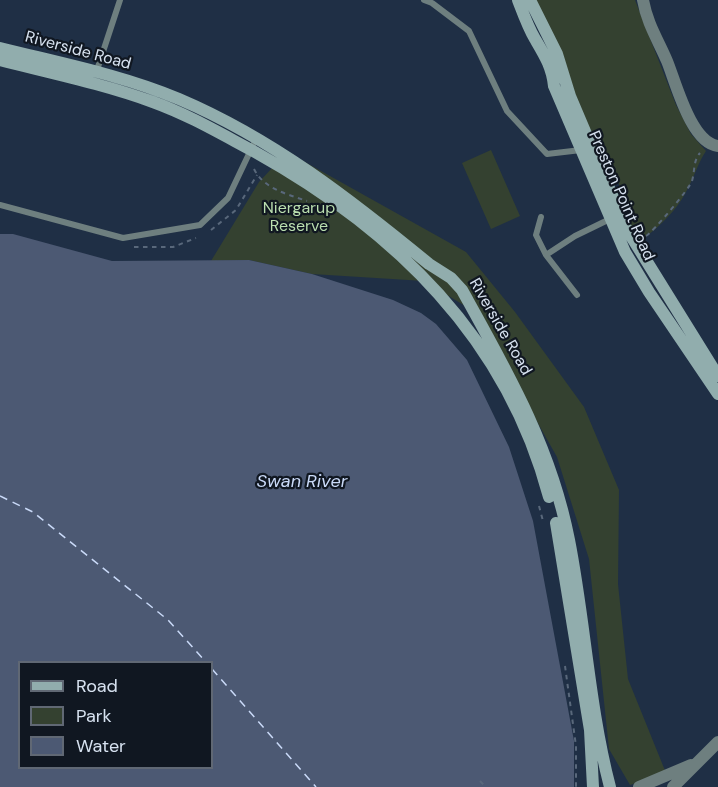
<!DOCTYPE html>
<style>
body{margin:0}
#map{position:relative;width:718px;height:787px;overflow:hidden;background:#1f2f45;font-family:"DM Sans",sans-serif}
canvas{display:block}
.legend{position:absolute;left:18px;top:661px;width:195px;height:108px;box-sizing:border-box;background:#101721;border:2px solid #606874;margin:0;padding:8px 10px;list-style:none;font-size:18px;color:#d7e2f0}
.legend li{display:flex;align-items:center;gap:12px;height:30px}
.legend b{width:30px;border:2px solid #606874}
</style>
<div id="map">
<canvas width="718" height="787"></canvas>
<ul class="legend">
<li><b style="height:8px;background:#91adad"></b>Road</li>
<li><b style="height:16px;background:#344130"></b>Park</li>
<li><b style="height:16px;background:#4c5973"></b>Water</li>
</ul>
</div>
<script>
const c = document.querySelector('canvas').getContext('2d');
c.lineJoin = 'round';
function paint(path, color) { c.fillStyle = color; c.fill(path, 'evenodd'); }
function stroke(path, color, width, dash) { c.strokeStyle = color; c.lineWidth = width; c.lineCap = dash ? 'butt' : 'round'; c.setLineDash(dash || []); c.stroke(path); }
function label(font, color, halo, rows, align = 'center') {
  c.font = font + ' "DM Sans",sans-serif'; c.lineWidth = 4.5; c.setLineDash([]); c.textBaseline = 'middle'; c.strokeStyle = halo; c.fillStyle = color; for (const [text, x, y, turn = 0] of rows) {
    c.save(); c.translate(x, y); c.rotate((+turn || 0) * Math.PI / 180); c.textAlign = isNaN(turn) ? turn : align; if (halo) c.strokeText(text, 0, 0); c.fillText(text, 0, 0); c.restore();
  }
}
paint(new Path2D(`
 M531 0H635L676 105 691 134 706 151C698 163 695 175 688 188 678 210 657 229 638 243L621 207 624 196 597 135 589 132Z
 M491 150 520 216 491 229 462 163Z
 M287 152 466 252 515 312 584 407 619 490 618 584 628 679 666 773 630 785 609 749 589 559 557 457 475 312 424 281 312 274 249 260 211 261 259 182Z`), '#344130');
paint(new Path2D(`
 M0 234H13L112 261 249 260 312 274 393 300 421 313 436 324 467 360 509 447 533 521 574 741V787H0ZM20 662H212V768H20Z`), '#4c5973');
stroke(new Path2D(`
 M0 496 33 512 168 620 206 662
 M212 669 316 787`), '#cadaf8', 1.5, [8, 6]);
stroke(new Path2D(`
 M254 169C264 189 287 194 307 201
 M211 230 236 210 257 175
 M646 236C653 232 690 188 692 181 695 171 693 161 700 153
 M134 247H173L196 238
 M539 506 543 521
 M565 666 576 746V787
 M480 781 486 787`), '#59687b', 2, [4.5, 4.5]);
stroke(new Path2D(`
 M424 0 432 3 469 31 507 111 547 154 581 150
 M96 73 120 0
 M0 205 123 238 200 225 228 198 256 139
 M541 217 536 235 546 255
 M577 295 546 255 575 236 610 219`), '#6e7f7f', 6);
stroke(new Path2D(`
 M643 0C647 23 658 40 667 61 676 83 691 143 718 146
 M639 787 691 765
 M673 787 718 742`), '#6e7f7f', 12);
stroke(new Path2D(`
 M518 0C523 13 528 27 535 39 545 56 552 67 554 86L625 252 649 292 718 394
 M530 0 557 54 570 96 626 228 718 376
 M0 48C60 63 122 75 179 99 273 139 351 200 429 264L451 278 462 290C507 371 551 447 569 540 585 621 589 707 610 787
 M0 60C51 73 104 84 153 102 189 115 221 134 255 152 395 230 507 338 549 497
 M556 523 590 730 593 787`), '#91adad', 12);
label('16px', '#d7e2f0', '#101721', [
 ["Riverside Road",78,51,15],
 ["Preston Point Road",621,196,66],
 ["Riverside Road",500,327,60]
]);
label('16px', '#badeaf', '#101721', [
 ["Niergarup",299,209],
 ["Reserve",299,227]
]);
label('italic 18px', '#cadaf8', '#101721', [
 ["Swan River",302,482]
]);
</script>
